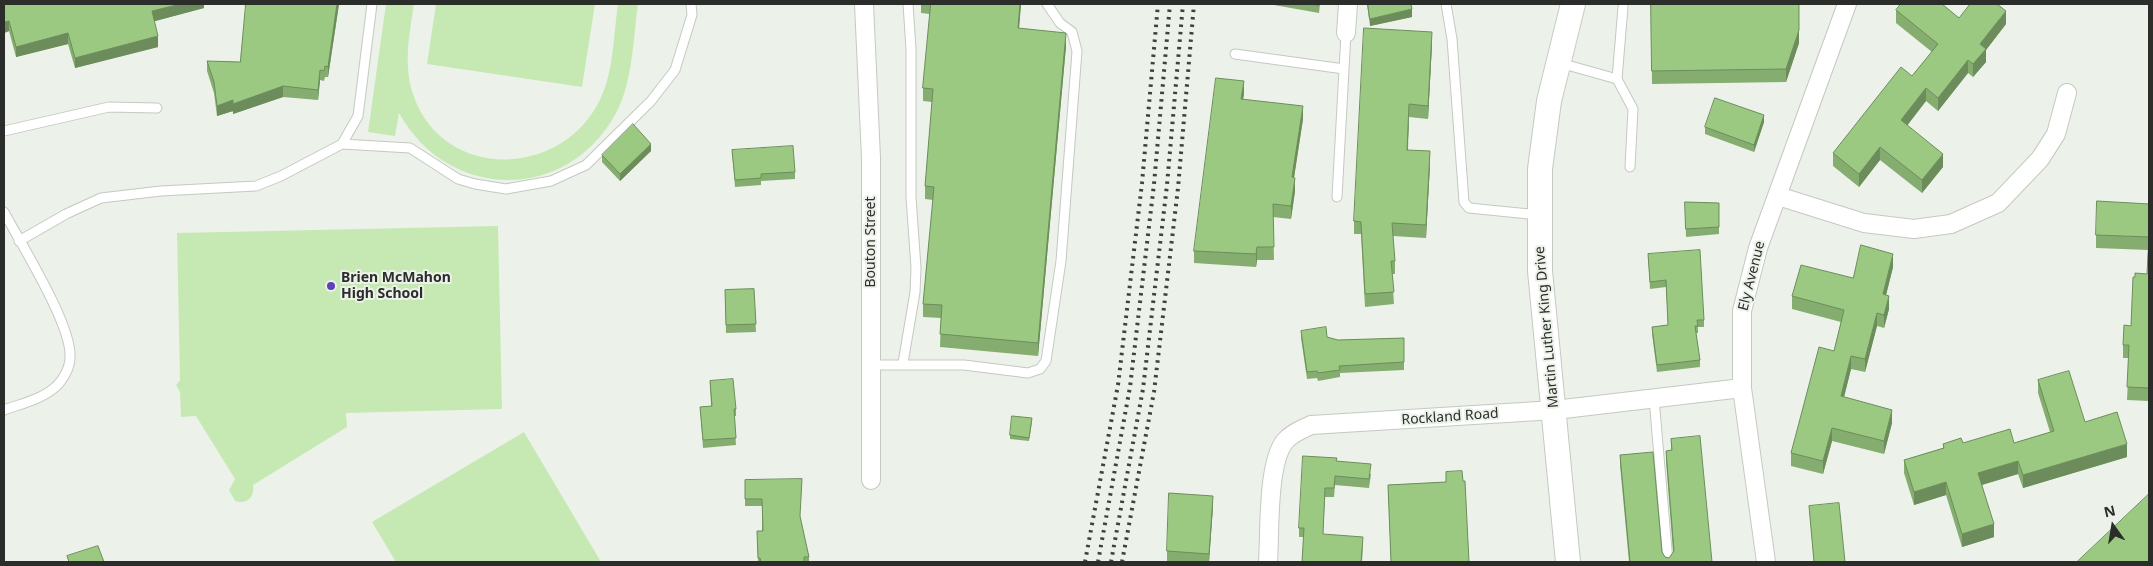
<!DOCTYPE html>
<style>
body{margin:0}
#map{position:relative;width:2153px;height:566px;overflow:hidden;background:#ecf2ea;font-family:"Noto Sans",sans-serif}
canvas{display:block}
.frame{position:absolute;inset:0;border:5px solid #2b2d2a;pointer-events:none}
.north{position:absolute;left:2088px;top:501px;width:50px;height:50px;-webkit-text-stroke:4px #ecf2ea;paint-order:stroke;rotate:347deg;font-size:14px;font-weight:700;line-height:20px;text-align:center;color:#2b2d2a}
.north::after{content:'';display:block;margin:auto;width:18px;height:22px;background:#2b2d2a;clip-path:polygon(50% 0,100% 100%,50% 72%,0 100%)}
</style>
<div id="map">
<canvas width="2153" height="566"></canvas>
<div class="frame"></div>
<div class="north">N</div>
</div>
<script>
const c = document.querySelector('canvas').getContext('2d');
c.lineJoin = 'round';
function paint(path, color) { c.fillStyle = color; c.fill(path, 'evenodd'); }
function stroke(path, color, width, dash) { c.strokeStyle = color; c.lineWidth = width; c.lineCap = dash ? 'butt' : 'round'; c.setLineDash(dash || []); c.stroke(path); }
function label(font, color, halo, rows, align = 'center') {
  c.font = font + ' "Noto Sans",sans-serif'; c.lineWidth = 4; c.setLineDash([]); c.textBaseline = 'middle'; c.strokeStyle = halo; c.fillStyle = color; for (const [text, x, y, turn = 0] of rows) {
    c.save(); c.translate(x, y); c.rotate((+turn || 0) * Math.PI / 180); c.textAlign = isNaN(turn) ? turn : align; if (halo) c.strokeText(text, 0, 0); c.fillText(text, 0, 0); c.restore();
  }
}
paint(new Path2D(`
 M386 4H414C409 36 403 66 414 97 444 179 555 178 596 107 614 78 613 37 618 4H638C633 39 633 84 615 115 565 204 447 200 399 113L395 136 368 132Z
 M436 4H595L582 87 427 64Z
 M498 226 502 409 346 413 347 427 253 485C255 497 247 505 235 501L229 490 235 479 196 416 181 417 180 392 176 385 180 380 177 233Z
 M524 432 601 562H396L372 522Z`), '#c6e9b4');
const lane = new Path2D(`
 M1446 4 1452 39 1464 202 1469 208 1539 215
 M1235 54 1344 69
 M1560 63 1617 79 1633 109 1630 167
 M1617 79 1623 7
 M4 131 109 107 157 108
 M342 144 410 148 458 179 475 184 506 189 551 181 586 165 651 101 675 70 692 15 691 4
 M1337 197 1346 33
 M4 212C21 244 72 325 70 357 70 369 62 382 53 389 39 400 20 404 4 410
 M19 241 66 214 101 198 161 191 256 186 281 176 342 144 358 116 372 4
 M903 363 915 292 916 268 911 197V49L908 4
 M871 365H964L1028 373 1040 369 1046 361 1061 261 1077 51 1072 32 1060 23 1047 4
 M1654 398 1668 562`);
const street = new Path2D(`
 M864 4 871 158V480
 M1346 33 1348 4
 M1778 196 1864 223 1914 229 1951 224 1998 203 2040 159 2056 134 2067 93
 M1268 562C1270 533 1267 463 1285 441 1292 433 1301 430 1311 425L1555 410 1742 388
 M1766 562 1742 388V311L1758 248 1847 4`);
const secondary = new Path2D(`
 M1568 562 1540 271V169L1549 101 1573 4`);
stroke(lane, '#c4c9c1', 11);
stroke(street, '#c4c9c1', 20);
stroke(secondary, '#c4c9c1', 26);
stroke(lane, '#fff', 9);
stroke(street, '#fff', 18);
stroke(secondary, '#fff', 24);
stroke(new Path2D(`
 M1085 562 1118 385 1142 183 1158 4
 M1098 562 1130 387 1154 184 1170 4
 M1111 562 1143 389 1167 185 1183 4
 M1122 562 1154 392 1178 188 1194 4`), '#3e413d', 4, [2.5, 5]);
paint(new Path2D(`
 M4 4H204V8L154 21 158 47 75 68 68 44 16 57 9 31 4 33Z
 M339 4 328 77H325L324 81 320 80 318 100 283 97 233 114V111L217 116 214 93 207 71V61L240 62Z
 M921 4H1021L1019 28 1066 46 1038 356 940 347 941 318 923 317V304L933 200 925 199V186L932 102 923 101V88L930 14 921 13Z
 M1273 4H1320L1319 13 1274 5Z
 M1367 4H1411L1412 17 1370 26Z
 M1651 4 1799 43 1786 82 1652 84Z
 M1896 10 1959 18 2006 24 1986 50V62L1973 77 1968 73 1938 111 1926 101 1907 126 1943 167 1922 193 1880 160 1859 187 1833 166V153L1912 76 1932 52 1896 23Z
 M1432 44 1428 119 1409 117 1408 150 1430 164 1426 238 1393 236 1395 261V274H1392L1394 304 1365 307 1361 234H1354V221Z
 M1244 94 1243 99 1303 119 1294 178 1295 191 1291 219 1273 217 1274 260H1257L1256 267 1194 263V251Z
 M1764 122 1754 152 1705 134V127Z
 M732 150 795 172V179L761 181V185L735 187Z
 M651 151 620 181 602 162V155Z
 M1685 202 1719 203V234L1686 237Z
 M2149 204V401L2127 400 2129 358H2123V345L2131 326 2135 277 2147 274 2148 250 2096 248V235Z
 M1648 254 1704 320V327H1698V333H1696L1700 360V367L1657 372 1652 334V327L1668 325 1666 287 1650 289Z
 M1893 267 1886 295 1889 309 1884 328 1877 326 1865 372 1851 369 1844 397 1892 423 1884 454 1832 441 1823 474 1791 466V453L1834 351 1841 322 1792 309V296Z
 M754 289 756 332 726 333 725 290Z
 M1301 331 1338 340 1404 338V370L1340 373V377L1318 381 1317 378 1307 379 1301 338Z
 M2038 380 2085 422 2127 457 2023 488 2018 474 1982 485 1994 537 1962 547 1946 495 1914 505 1904 473V460L1943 448V444L2014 443 2050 432 2038 393Z
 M710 381 736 409V416H734L736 445 703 448 700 407 711 406Z
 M1032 422 1029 441 1010 439V435Z
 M1671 439 1712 562H1629L1620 465V455L1662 552 1665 557 1669 558 1673 552 1666 461V451L1671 450Z
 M1336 461 1371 474 1369 488 1335 485 1334 497H1325L1323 534 1363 546 1362 562H1302L1304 537H1299V528Z
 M1446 472 1469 562H1391L1388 485 1446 482Z
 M745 480 800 518 809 557V562H758L757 531H762V506H745Z
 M1213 506 1209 562 1167 561V551Z
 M1809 506 1845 562H1814Z`), '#85ad70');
paint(new Path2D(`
 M181 4H204V8L152 22V11Z
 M337 4H339L328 77V67Z
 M1020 4H1021L1018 41V28Z
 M1412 9V17L1370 26V19Z
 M2006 11V24L1986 50V62L1973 77V64L1980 44Z
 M9 21V31L4 33V22Z
 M1799 30V43L1786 82V69Z
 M1432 32V44L1428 119V106Z
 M68 33V44L16 57V47Z
 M1066 33V46L1038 356V343Z
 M158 36V47L75 68V58Z
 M1968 60V73L1938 111V98Z
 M320 70V80L318 100V90Z
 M1244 81V94L1241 112V99Z
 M283 86V97L233 114V104Z
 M1926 88V101L1901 133V120Z
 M233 100V111L217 116V106Z
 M1409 104V117L1407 162V150Z
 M1303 106V119L1292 190V177Z
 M1764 115V122L1754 152V145Z
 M651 144V151L620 181V174Z
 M1880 147V160L1859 187V174Z
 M1430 151V164L1426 238V225Z
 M1943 154V167L1922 193V180Z
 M1295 178V191L1291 219V206Z
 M1257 247V260L1256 267V254Z
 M1893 254V267L1883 307V294Z
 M1889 296V309L1884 328V315Z
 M1877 313V326L1865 372V359Z
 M1851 356V369L1841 409V396Z
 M1892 410V423L1884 454V441Z
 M1832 428V441L1823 474V461Z
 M2127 444V457L2023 488V475Z
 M2018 461V474L1978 486V473Z
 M1946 482V495L1914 505V492Z
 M1213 496V506L1209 562V554Z
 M1994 524V537L1962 547V534Z`), '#6c8d5b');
const building = new Path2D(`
 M4 4H181L152 11 158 36 75 58 68 33 16 47 9 21 4 22Z
 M246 4H337L328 67 325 66 324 71 320 70 318 90 283 86 233 104V100L217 106 214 82 207 61 240 62Z
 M931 4H1020L1018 28 1066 33 1038 343 940 334 942 305 923 304 934 187 925 186 933 89 923 88Z
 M1309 4H1319V5Z
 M1368 4H1411L1412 9 1370 19Z
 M1651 4H1799V30L1786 69 1652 71Z
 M1901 4H1942L1959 18 1970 4H1997L2006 11 1980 44 1986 49 1973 64 1968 60 1938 98 1926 88 1901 120 1943 154 1922 180 1880 147 1859 174 1833 153 1901 67 1912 76 1938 44 1896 10Z
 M1364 28 1432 32 1428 106 1409 104 1407 150 1430 151 1426 225 1392 223 1395 261H1391L1394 292 1365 294 1361 222 1354 221Z
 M1216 78 1244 81 1241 99 1303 106 1292 177 1295 178 1291 206 1273 204 1274 247H1257L1256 254 1194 251Z
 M1715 98 1764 115 1754 145 1705 127Z
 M633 124 651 144 620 174 602 155Z
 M793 146 795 172 761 174V178L735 180 732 150Z
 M2097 201 2149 204V388L2127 387 2129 345H2123L2124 325 2131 326 2133 277H2135V273L2147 274 2149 237 2096 235Z
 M1685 202 1719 203V227L1686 229Z
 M1861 245 1893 254 1883 294 1889 296 1884 315 1877 313 1865 359 1851 356 1841 396 1892 410 1884 441 1832 428 1823 461 1791 453 1819 347 1834 351 1844 310 1792 296 1801 265 1853 278Z
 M1700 250 1704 320H1697L1698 326H1695L1700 360 1657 365 1652 327 1668 325 1666 280 1650 282 1648 254Z
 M754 289 756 324 726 325 725 290Z
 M1326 327 1327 337 1338 340 1404 338V362L1339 366 1340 370 1318 373 1317 371 1307 372 1301 331Z
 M2069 371 2085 422 2117 412 2127 444 2023 475 2018 461 1978 473 1994 524 1962 534 1946 482 1914 492 1904 460 1944 448 1943 444 1961 438 1963 443 2010 429 2014 443 2054 431 2038 380Z
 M733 379 736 409H734L736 438 703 440 700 407 712 406 710 381Z
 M1012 416 1032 418 1029 438 1010 435Z
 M1700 436 1712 562H1630L1620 455 1653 452 1662 552 1665 557 1669 558 1674 551 1666 451 1672 450 1671 439Z
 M1303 456 1337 458 1336 461 1371 464 1369 479 1335 476 1334 488H1325L1323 534 1363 537 1361 562H1302L1304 528H1299Z
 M1462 471 1463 481H1465L1469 562H1391L1388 485 1446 482V472Z
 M802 479 800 516 809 557H804V562H761L760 558H758L757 531H763L762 499H745V480Z
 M1169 493 1213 496 1209 554 1167 551Z
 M2149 494V562H2077Z
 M1839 503 1845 562H1814L1809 506Z
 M98 546 104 562H69L67 556Z`);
paint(building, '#9bc982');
stroke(building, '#6c8d5b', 1);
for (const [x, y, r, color] of [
 [331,286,5,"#5e42ba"]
]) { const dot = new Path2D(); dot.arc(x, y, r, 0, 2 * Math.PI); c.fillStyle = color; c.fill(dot); stroke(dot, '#ecf2ea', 2); }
label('14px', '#2b2d2a', '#ecf2ea', [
 ["Bouton Street",871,242,-90],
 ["Ely Avenue",1752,276,-76],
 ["Martin Luther King Drive",1547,327,-95],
 ["Rockland Road",1450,417,-4]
]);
label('bold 14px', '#2b2d2a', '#ecf2ea', [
 ["Brien McMahon",341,278],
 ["High School",341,294]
], 'left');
</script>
